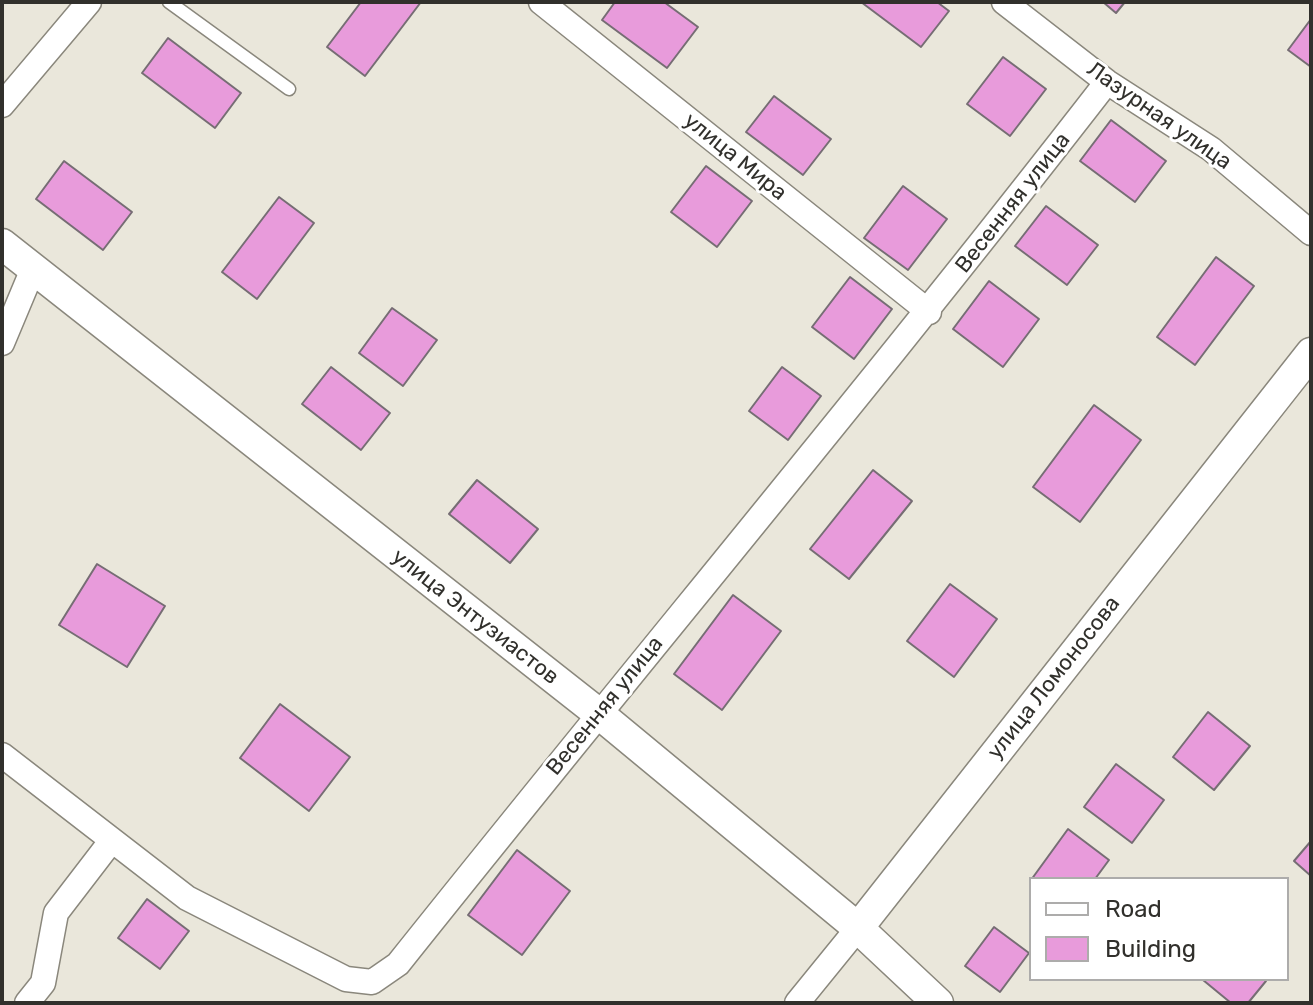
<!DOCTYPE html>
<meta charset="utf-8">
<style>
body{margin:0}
#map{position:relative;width:1313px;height:1005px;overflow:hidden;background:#eae7db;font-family:Rubik,sans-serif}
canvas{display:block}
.frame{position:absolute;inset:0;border:4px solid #31302c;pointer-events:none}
.legend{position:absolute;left:1029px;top:877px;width:260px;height:104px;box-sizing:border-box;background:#fff;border:2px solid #adacab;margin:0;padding:10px 14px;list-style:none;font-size:24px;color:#31302c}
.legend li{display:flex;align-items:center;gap:16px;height:40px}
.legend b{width:40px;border:2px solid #adacab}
</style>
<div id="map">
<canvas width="1313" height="1005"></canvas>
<div class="frame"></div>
<ul class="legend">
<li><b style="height:10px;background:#fff"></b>Road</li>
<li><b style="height:22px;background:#e89bdb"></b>Building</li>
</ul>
</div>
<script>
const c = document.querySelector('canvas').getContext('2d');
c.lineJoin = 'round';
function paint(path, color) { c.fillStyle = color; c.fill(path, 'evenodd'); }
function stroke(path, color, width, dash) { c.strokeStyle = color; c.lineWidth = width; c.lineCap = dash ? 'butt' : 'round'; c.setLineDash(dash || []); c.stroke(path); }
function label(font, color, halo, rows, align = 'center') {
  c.font = font + ' Rubik,sans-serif'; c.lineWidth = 6; c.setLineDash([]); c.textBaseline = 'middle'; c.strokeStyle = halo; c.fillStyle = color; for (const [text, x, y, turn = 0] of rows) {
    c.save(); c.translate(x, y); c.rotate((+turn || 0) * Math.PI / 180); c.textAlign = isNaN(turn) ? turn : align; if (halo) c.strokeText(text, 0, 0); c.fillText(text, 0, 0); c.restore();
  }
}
const building = new Path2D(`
 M361 2H421L365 76 327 47Z
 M615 2H664L698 27 667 68 602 20Z
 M861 2H937L949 11 921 47Z
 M1103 2H1125L1116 13Z
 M1311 19V67L1288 50Z
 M168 38 241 93 215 128 142 73Z
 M1003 57 1046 89 1010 136 967 104Z
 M774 96 831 139 803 175 746 132Z
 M1111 120 1166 161 1135 202 1080 161Z
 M64 161 132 212 103 250 36 199Z
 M706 166 752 201 717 247 671 212Z
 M903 186 947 219 908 270 864 238Z
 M279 197 314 223 257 299 222 272Z
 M1046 206 1098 245 1067 285 1015 246Z
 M1216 257 1254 286 1195 365 1157 337Z
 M850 277 892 309 854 359 812 327Z
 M989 281 1039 319 1003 367 953 329Z
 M392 308 437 340 403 386 359 353Z
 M331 367 390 413 361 450 302 404Z
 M782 367 821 396 788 440 749 411Z
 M1094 405 1141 440 1080 522 1033 487Z
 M873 470 912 501 849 579 810 549Z
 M477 480 538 529 510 563 449 514Z
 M97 564 165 606 127 667 59 625Z
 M950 584 997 619 954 677 907 641Z
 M733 595 781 631 722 710 674 674Z
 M280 704 350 757 309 811 240 758Z
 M1208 712 1250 746 1214 790 1173 757Z
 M1116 764 1164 800 1132 843 1084 807Z
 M1068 829 1109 860 1095 879 1031 880Z
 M1311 841V876L1294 861Z
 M517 850 570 891 522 955 468 915Z
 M147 899 189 931 160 969 118 938Z
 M994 927 1029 953 1000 992 965 966Z
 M1263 979 1266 981 1248 1003H1231L1203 980Z`);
paint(building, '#e89bdb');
stroke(building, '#766d74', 2);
const service = new Path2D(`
 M169 2 289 89`);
const minor = new Path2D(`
 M541 2 929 312
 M1004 2 1107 82 1211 149 1311 233
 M2 105 89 2
 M2 343 33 269
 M2 755 187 898 346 979 372 982 398 964C633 669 876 380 1107 82
 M27 1003 43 983 56 913 112 840
 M797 1003 858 928`);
const tertiary = new Path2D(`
 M2 244 598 713 858 928 938 1003
 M858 928 1311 353`);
stroke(service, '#8a877c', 15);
stroke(minor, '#8a877c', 27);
stroke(tertiary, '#8a877c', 33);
stroke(service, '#fff', 12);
stroke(minor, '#fff', 24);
stroke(tertiary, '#fff', 30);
label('22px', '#31302c', '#fff', [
 ["Лазурная улица",1159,116,35],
 ["улица Мира",735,157,39],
 ["Весенняя улица",1013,203,-52],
 ["улица Энтузиастов",475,617,38],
 ["улица Ломоносова",1054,678,-52],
 ["Весенняя улица",605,706,-51]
]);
</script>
